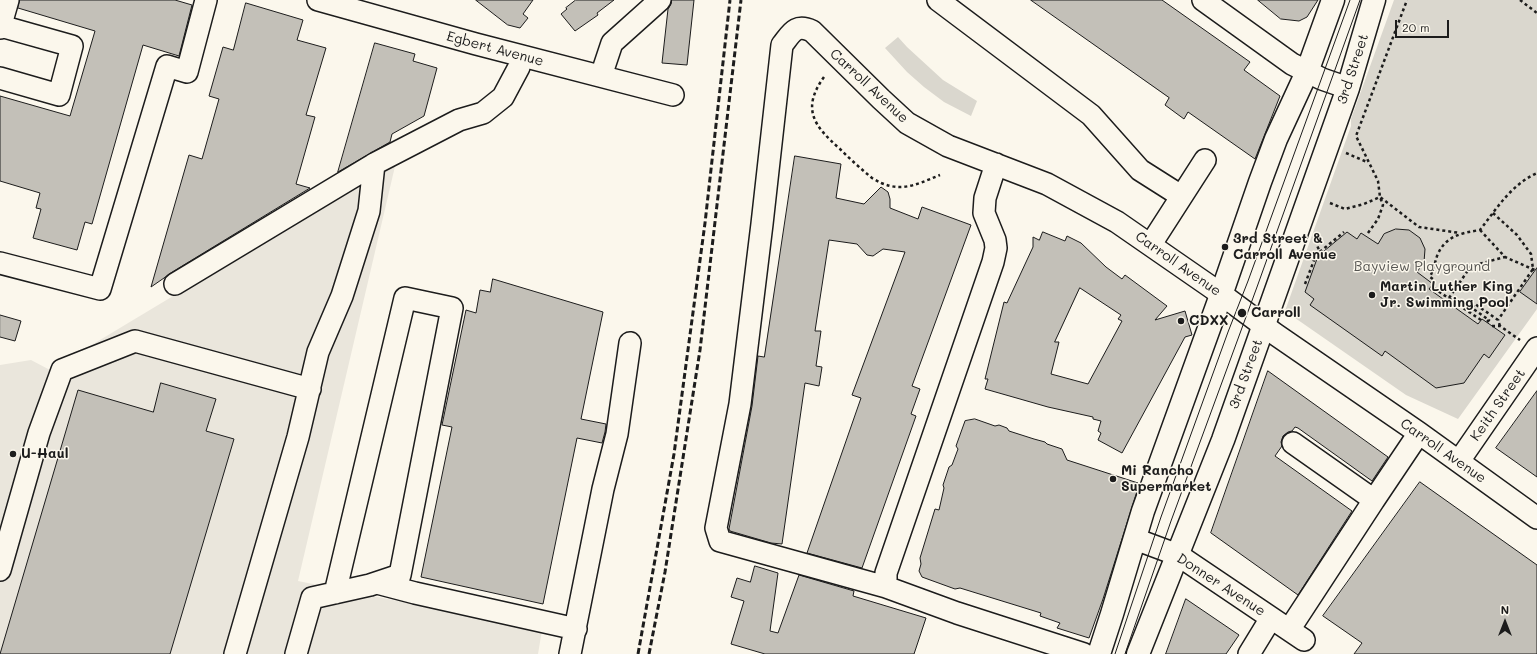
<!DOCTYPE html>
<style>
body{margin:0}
#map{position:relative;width:1537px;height:654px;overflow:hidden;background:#fbf7ec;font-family:Mali,sans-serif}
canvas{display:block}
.north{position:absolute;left:1485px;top:602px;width:40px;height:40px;-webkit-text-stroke:3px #fbf7ec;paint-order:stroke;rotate:0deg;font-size:11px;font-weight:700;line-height:16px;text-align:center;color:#1c1c1c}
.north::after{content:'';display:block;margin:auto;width:14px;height:18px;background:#1c1c1c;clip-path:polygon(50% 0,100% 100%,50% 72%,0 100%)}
.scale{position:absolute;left:1395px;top:20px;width:54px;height:18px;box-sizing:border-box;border:2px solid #1c1c1c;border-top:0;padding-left:5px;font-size:12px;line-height:14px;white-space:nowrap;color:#1c1c1c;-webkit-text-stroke:3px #fbf7ec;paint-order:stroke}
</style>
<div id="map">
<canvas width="1537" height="654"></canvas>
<div class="north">N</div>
<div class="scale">20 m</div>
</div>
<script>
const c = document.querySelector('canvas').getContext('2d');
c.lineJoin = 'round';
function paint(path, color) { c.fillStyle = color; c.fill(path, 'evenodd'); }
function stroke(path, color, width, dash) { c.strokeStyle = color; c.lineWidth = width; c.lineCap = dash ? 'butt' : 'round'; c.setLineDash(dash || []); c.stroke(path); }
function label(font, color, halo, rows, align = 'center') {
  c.font = font + ' Mali,sans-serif'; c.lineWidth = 3; c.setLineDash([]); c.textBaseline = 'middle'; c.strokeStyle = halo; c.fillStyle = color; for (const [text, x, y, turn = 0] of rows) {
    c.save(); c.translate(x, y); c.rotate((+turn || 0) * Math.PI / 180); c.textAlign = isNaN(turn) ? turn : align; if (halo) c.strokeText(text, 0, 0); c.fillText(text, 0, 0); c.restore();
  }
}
paint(new Path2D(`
 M396 162 298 581 542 630 538 654H0V365L31 360 50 370Z`), '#eae6dc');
paint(new Path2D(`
 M1394 0H1537V309L1458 419 1406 395 1285 311 1351 126V119Z
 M898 37 907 47 943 80 977 101 971 116 944 102 924 87 907 72 885 48Z`), '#dad7ce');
const building = new Path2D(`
 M20 0H175L192 5 179 56 143 45 92 224 85 222 77 250 33 238 41 209 36 208 40 193 0 181V96L70 116 95 31 18 8Z
 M476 0H533L523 14 528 18 520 28 508 25Z
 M576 0H614L597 13 598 15 575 31 561 14 567 9 566 8Z
 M672 0H694L687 65 662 63 668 9 671 4Z
 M1031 0H1162L1250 62 1244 70 1280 96 1255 159 1188 112 1184 119 1165 105 1169 98Z
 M1258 0H1318L1307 17 1299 21 1281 19Z
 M246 3 303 20 297 40 326 48 306 115 315 117 296 184 310 188 169 274 164 278 151 287 189 155 202 159 219 99 209 96 223 47 233 50Z
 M375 43 415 54 413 61 437 68 424 116 392 134 390 142 338 172Z
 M795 156 841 164 836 198 864 204 881 187 888 192 890 199V208L918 219 922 207 971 225 912 386 920 389 911 414 916 416 862 568 807 553 861 398 852 395 905 252 883 249 873 256 867 255 857 244 829 240 815 331H821L816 366 822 367 819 386 805 383 782 544 771 543 730 531 729 529 752 406 758 356 764 357Z
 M1396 229 1409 230 1420 238 1425 249 1424 262 1417 272 1433 284 1429 289 1478 324 1482 319 1505 335 1489 358 1484 354 1464 383 1436 388 1385 351 1382 356 1310 305 1314 299 1305 292 1318 256 1347 232 1357 239 1361 233 1378 244 1384 234Z
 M1043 232 1065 241 1067 236 1081 243 1106 267 1122 279 1125 275 1167 306 1155 320 1185 311 1192 335 1185 337 1122 453 1098 440 1101 433 1098 431 1101 421 1093 419V417L1048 407 985 389 988 379H985L1004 302 1007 303 1033 247V237L1039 240ZM1080 288 1121 315 1118 319 1122 321 1088 384 1051 374 1059 342H1055Z
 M1537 268V304L1520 292Z
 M493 279 603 312 581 419 606 424 605 432 602 443 577 438 543 604 421 577 452 427 442 425 466 310 476 313 480 290 490 292Z
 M0 315 21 321 15 341 0 337Z
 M1268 371 1388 457 1372 481 1298 428 1295 427 1292 431 1288 432 1283 436 1281 442 1282 446 1275 456 1352 511 1298 595 1211 533Z
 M161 383 216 399 206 431 234 439 170 654H0L78 390 153 412Z
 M1537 391V477L1496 448Z
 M975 419 995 426 999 425 1007 428 1009 431 1034 439 1045 442 1047 444 1062 449 1067 460 1138 483 1139 485 1103 599 1089 638 1057 628 1060 623 1040 616 1041 613 960 588 955 589 922 577 919 571 921 564 920 558 935 509 939 510 944 488 943 485 949 467 952 465 958 449 956 446 965 421Z
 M1420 482 1537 565V654H1354L1362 643 1323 616Z
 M755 566 778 573 770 631 778 633 799 575 854 591 853 596 926 618 914 654H765L731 644 744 601 731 597 737 578 750 582Z
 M1186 599 1239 635 1226 654H1166Z`);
paint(building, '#c3c0b8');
stroke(building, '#1c1c1c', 1);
const minor = new Path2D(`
 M318 0 476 44 673 95
 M938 0 1091 115 1140 170 1181 196
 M1203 0 1292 64 1322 79 1348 88
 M0 28 8 0
 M601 76 612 43 660 0
 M0 78 59 95 72 46 1 26
 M996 164 985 198 984 213 995 240 996 248 993 262 886 573V587L957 613 1084 654
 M1151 244 1205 160
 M0 263 100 289 167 66 187 72 206 0
 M175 284 376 163 459 120 483 113 503 97 519 67 520 56
 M1293 443 1374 500 1419 433
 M1459 461 1537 348
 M1135 539 1178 555 1304 640
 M0 570 39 433 62 370 135 341 310 389
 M377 583 415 593 576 629
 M886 587 720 541 716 528 740 404 762 224 782 45C791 34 795 23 812 31L881 99 907 123 948 146 1047 184 1117 222 1221 294 1275 334 1419 433 1537 518
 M1289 630 1374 500
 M235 654 298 437 318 352 342 296 369 211 374 164
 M296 654 312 598 370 585 400 575 452 308 405 298 335 593
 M570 654 603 489 617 434 630 343
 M1249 654 1271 618`);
const major = new Path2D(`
 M1099 654 1112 614 1143 511 1220 298 1260 182 1276 139 1307 72 1333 0
 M1138 654 1223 440 1348 88 1374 0`);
stroke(minor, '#1c1c1c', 24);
stroke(major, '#1c1c1c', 25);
stroke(new Path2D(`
 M1520 0 1537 13
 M824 77C801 109 814 126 840 149 850 159 861 169 872 178 898 194 913 186 940 175
 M1346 153 1367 162
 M1330 203 1345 209 1364 204 1380 197 1419 227 1460 233
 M1493 213 1517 235 1531 254 1533 269 1498 320
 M1480 230 1505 257 1537 271
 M1368 233 1378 219 1383 205 1380 197 1378 181 1356 136 1407 0
 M1315 241 1320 252
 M1305 284 1316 255 1344 232
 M1449 298 1471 266 1505 257
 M1481 320 1435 289 1434 280 1430 277C1433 270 1435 263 1437 256 1445 236 1461 233 1480 230 1497 208 1511 185 1537 173
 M1487 322 1489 320 1472 308 1475 304 1498 320 1500 326
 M1492 326H1500L1520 340`), '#1c1c1c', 2.5, [3, 3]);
stroke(minor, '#fbf7ec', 21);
stroke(major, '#fbf7ec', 22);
stroke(new Path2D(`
 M1115 654 1161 517 1228 332 1248 281 1350 0
 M1125 654 1171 521 1257 287 1360 0`), '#1c1c1c', 1);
stroke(new Path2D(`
 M638 654 674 454 705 223 730 0
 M649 654 665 572 700 350 741 0`), '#1c1c1c', 3, [6, 3]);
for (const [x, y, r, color] of [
 [1225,247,4,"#1c1c1c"],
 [1372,295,4,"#1c1c1c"],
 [1242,313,5,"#1c1c1c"],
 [1181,321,4,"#1c1c1c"],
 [13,454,4,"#1c1c1c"],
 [1113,479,4,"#1c1c1c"]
]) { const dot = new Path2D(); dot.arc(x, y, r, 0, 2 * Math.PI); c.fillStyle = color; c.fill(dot); stroke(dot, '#fbf7ec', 1.5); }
label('14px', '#1c1c1c', '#fbf7ec', [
 ["Egbert Avenue",495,49,15],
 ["3rd Street",1353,69,-72],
 ["Carroll Avenue",869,86,43],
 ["Carroll Avenue",1178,264,35],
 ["3rd Street",1246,374,-70],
 ["Keith Street",1498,405,-55],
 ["Carroll Avenue",1443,451,35],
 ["Donner Avenue",1221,585,33]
]);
label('bold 14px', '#1c1c1c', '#fbf7ec', [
 ["3rd Street &",1233,239],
 ["Carroll Avenue",1233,255],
 ["Martin Luther King",1380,287],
 ["Jr. Swimming Pool",1380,303],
 ["Carroll",1251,313],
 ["CDXX",1189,321],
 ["U-Haul",21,454],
 ["Mi Rancho",1121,471],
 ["Supermarket",1121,487]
], 'left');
label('14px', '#555451', '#fbf7ec', [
 ["Bayview Playground",1422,267]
]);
</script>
